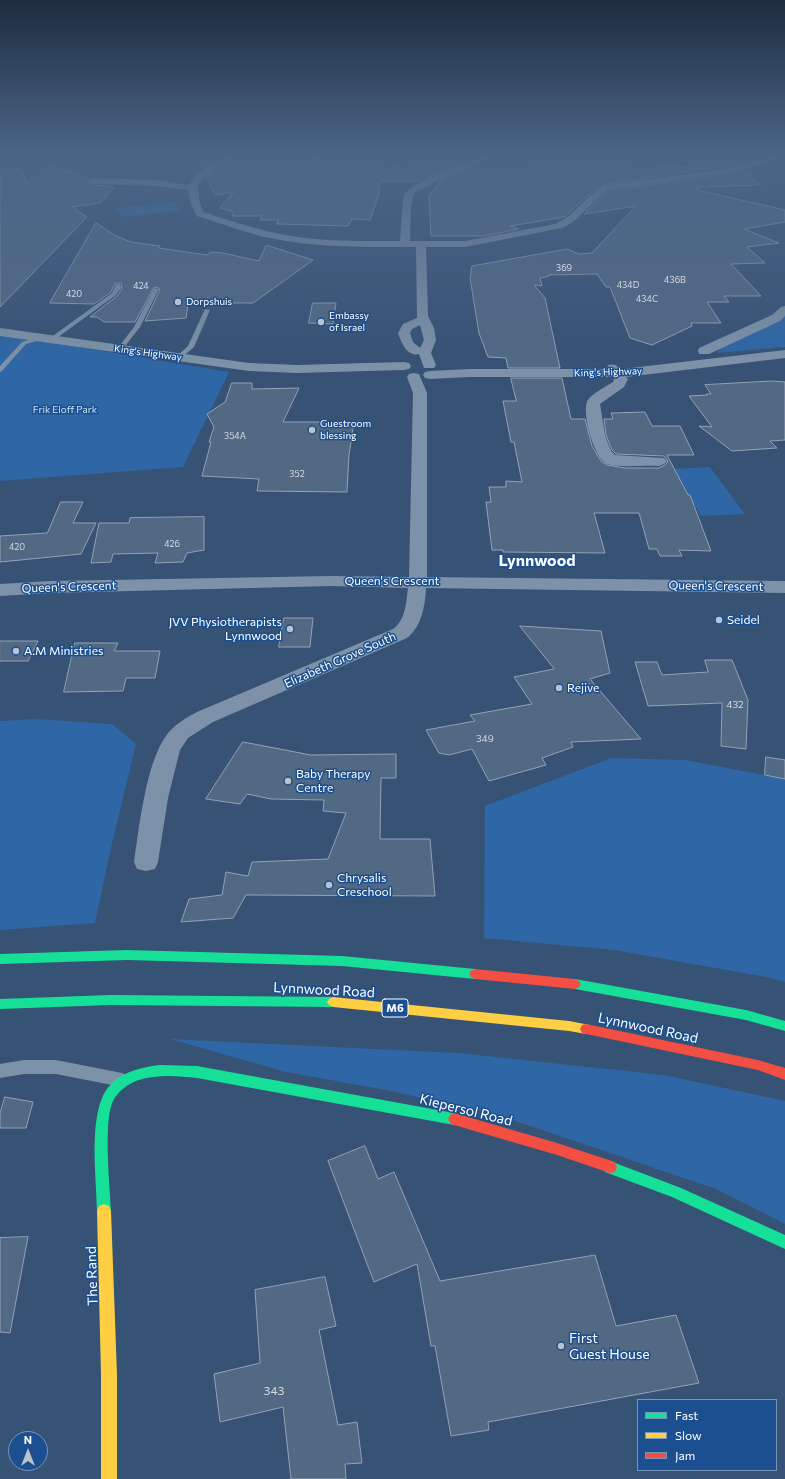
<!DOCTYPE html>
<style>
body{margin:0}
#map{position:relative;width:785px;height:1479px;overflow:hidden;background:#365274;font-family:Commissioner,sans-serif}
canvas{display:block}
.legend{position:absolute;left:637px;top:1399px;width:140px;height:72px;box-sizing:border-box;background:#1b4f8f;border:1px solid #7695bc;margin:0;padding:5px 7px;list-style:none;font-size:12px;color:#fff}
.legend li{display:flex;align-items:center;gap:8px;height:20px}
.legend b{width:20px;border:1px solid #7695bc}
.north{position:absolute;left:8px;top:1431px;width:40px;height:40px;box-sizing:border-box;background:#1b4f8f;border:1px solid #7695bc;border-radius:50%;rotate:0deg;font-size:11px;font-weight:700;line-height:16px;text-align:center;color:#fff}
.north::after{content:'';display:block;margin:auto;width:14px;height:18px;background:#b9c2ce;clip-path:polygon(50% 0,100% 100%,50% 72%,0 100%)}
</style>
<div id="map">
<canvas width="785" height="1479"></canvas>
<ul class="legend">
<li><b style="height:5px;background:#16e098"></b>Fast</li>
<li><b style="height:5px;background:#ffcf43"></b>Slow</li>
<li><b style="height:5px;background:#f24e42"></b>Jam</li>
</ul>
<div class="north">N</div>
</div>
<script>
const c = document.querySelector('canvas').getContext('2d');
c.lineJoin = 'round';
function paint(path, color) { c.fillStyle = color; c.fill(path, 'evenodd'); }
function stroke(path, color, width, dash) { c.strokeStyle = color; c.lineWidth = width; c.lineCap = dash ? 'butt' : 'round'; c.setLineDash(dash || []); c.stroke(path); }
function label(font, color, halo, rows, align = 'center') {
  c.font = font + ' Commissioner,sans-serif'; c.lineWidth = 3; c.setLineDash([]); c.textBaseline = 'middle'; c.strokeStyle = halo; c.fillStyle = color; for (const [text, x, y, turn = 0] of rows) {
    c.save(); c.translate(x, y); c.rotate((+turn || 0) * Math.PI / 180); c.textAlign = isNaN(turn) ? turn : align; if (halo) c.strokeText(text, 0, 0); c.fillText(text, 0, 0); c.restore();
  }
}
paint(new Path2D(`
 M176 202 179 211 123 217 117 208Z
 M785 314V347L717 353 719 349Z
 M0 334 229 372 183 467 0 481Z
 M710 467 745 514 701 516 672 469Z
 M35 719 112 724 136 744 113 839 95 923 0 930V721Z
 M611 758 685 760 785 779V982L766 977 614 950 484 938 485 806Z
 M170 1039 458 1053 664 1075 785 1101V1224L716 1189 498 1115 386 1090 286 1072Z`), '#2f66a5');
const building = new Path2D(`
 M262 155H290L328 166 333 163 334 158H345L402 167 415 156 443 158 459 165 420 181H379V194L370 220 352 219 348 226 277 224 278 220H260L262 216H232L234 212 220 208 234 192 215 195 207 177 238 158H258Z
 M528 155H570L569 159 698 168 688 160 730 159 737 164 606 184 592 192 564 217 510 226 519 229 484 236H431L429 196 440 181 469 169 533 170Z
 M198 157H222L203 169Z
 M52 165 89 179 88 181 92 185 108 186 114 188 100 203 72 207 87 217 0 307V168L21 169 27 183Z
 M744 171 751 172V177L761 185 697 187V190L785 210V222L744 229 779 243 747 247 765 263 731 264 761 296H724L729 302H707L721 323H691L692 326 652 345 630 338 610 287H606L597 274 548 275 549 276 540 278 542 286 534 285 545 298 560 368H508L506 358 488 357 479 333 470 278 472 266 567 249 579 254 592 253 636 206 584 214 599 199 612 190 731 174Z
 M96 223 116 236 131 242 160 246 159 248 207 255 211 252 223 253 259 261 266 245 313 260 253 303H208L201 305 188 304 186 318 145 321 160 290 159 288 154 287 135 322H104L97 317H90L117 296 122 289 121 283H115L111 292 94 304 50 303Z
 M313 303H336L333 324 309 323Z
 M511 378H562L571 419H585L592 446 601 461 607 465 625 468H659L665 465 668 461 664 456 616 454 612 450 606 435 604 419H613L611 413 645 412 652 426H680L694 455H667L688 495H690L711 551 679 550 682 556H660L657 549H649L639 513H594L605 553 503 552V550H492L486 502H491L489 487H506V481L522 482 514 442H511L503 401H516Z
 M772 381 785 382V440L770 441 777 448 732 451 699 426 712 427 689 396 707 395 706 394H711L705 385Z
 M232 383H252V389L299 388 283 422H354L349 455 347 492 257 491 259 479 202 476 211 442H209L214 427 207 414 225 402Z
 M61 502H83L73 523H96L81 554 0 562V536L47 533Z
 M204 517V550L187 553 183 562 155 563 158 553 113 554 111 562 91 563 99 523H129L130 518Z
 M284 618H313L310 647H279Z
 M520 626 601 631 610 673 590 679 641 739 571 742 573 747 542 758 546 765 489 781 472 749 449 755 439 753 426 730 475 721 470 715 532 704 514 677 554 669Z
 M0 641H38L28 661H0Z
 M75 643H118L114 651H160L155 678H126L123 691 64 692Z
 M705 660H732L748 700 746 749 721 746 722 703 648 706 635 662H657L662 675 708 672Z
 M243 742 311 755 396 754V778H381L380 839H430L435 896 246 895 233 918 181 922 189 899 222 895 226 872 248 876 252 862 328 859 346 813 323 811 324 800 271 799 247 794 240 804 206 799Z
 M766 757 785 760V779L765 775Z
 M5 1097 33 1102 26 1128H0V1114Z
 M365 1146 378 1179 394 1172 440 1281 595 1255 616 1326 676 1315 699 1383 488 1422 489 1430 451 1436 435 1346H431L417 1264 374 1282 328 1161Z
 M28 1237 10 1333 0 1332V1238Z
 M325 1277 336 1326 319 1330 338 1425 357 1422 362 1463 345 1464 346 1479H291L283 1407 220 1422 214 1374 260 1363 255 1290Z`);
paint(building, '#526984');
stroke(building, '#92a2b6', 1);
paint(new Path2D(`
 M116 284H120L121 288 116 295 54 340H50V338L112 293Z
 M154 288 159 289 140 327 122 350H118L117 349 134 327Z
 M205 309 210 310 194 347 180 359H176V357L188 346Z
 M42 336 44 337V339L26 344 2 371 0 372V366L22 342Z
 M24 1060H56L122 1073 127 1075 130 1080 127 1085 122 1087 56 1074H24L0 1078V1064Z`), '#7d92a8');
paint(new Path2D(`
 M229 155H239L202 179 198 184 199 200 203 212C226 219 248 227 271 232 313 242 357 241 400 241L403 200 404 195 410 188 431 177 487 155H499L437 181 416 192 413 196 411 206 410 241H465L555 224C576 215 586 194 606 185L730 168 774 155H785V157L731 173 611 189C591 199 582 220 562 228L465 247H426L428 316 434 328 436 340 431 353 436 365 434 368H424L419 354C407 357 401 342 398 333L403 324 417 318 416 247C367 247 318 248 270 238 245 233 221 223 197 216L191 204 188 190 154 186 93 184 89 181 93 178 154 180 189 185 196 175ZM420 325 424 340 420 348 413 342 410 333 412 329Z
 M299 155H313L331 160 332 162 328 165Z
 M785 306V316L780 321 709 354H699L698 351 699 348 772 315 781 307Z
 M0 328 249 363 297 365 404 362 409 363 411 366 409 369 404 370 297 373 249 371 0 336Z
 M785 350V358L626 377 628 379 624 387 600 404 605 435 611 451 615 455 664 458 667 461 664 464 659 466C646 465 618 468 607 464 594 459 582 414 587 402 589 395 607 386 613 382L614 379 613 377H469L430 379 425 378 423 375 425 372 430 371 469 369H607L608 365C617 363 616 367 622 369Z
 M414 373 419 374 427 393V577L785 581V593L426 588C425 606 422 626 407 638L213 722 188 738 180 750 168 798 158 862 155 869 146 871 137 869 134 862C139 828 146 763 166 736 173 725 186 718 197 712L393 629C406 620 406 602 408 588L331 586 51 593 0 596V584L51 581 331 576 409 577 413 393 407 377 409 374Z`), '#7d92a8');
paint(new Path2D(`
 M127 950 342 956 475 969 479 971 481 974 479 977 475 979 342 966 127 960 0 964V954Z
 M575 979 746 1010 785 1021V1031L746 1020 575 989 571 987 569 984 571 981Z
 M110 995 333 997 337 999 339 1002 337 1005 333 1007 110 1005 0 1009V999Z
 M160 1065 197 1066 454 1113 458 1115 460 1119 458 1123 454 1125 197 1078C178 1076 158 1074 139 1080 129 1083 118 1091 113 1101 103 1121 110 1187 111 1211L109 1216 104 1218 99 1216 97 1211C97 1178 86 1107 112 1083 125 1071 143 1067 160 1065Z
 M610 1161 681 1188 785 1235V1249L672 1197 605 1172 603 1167 605 1162Z`), '#16e098');
paint(new Path2D(`
 M333 997 569 1021 590 1025 592 1029 590 1033 586 1034 569 1031 333 1007 329 1005 327 1002 329 999Z
 M104 1204 109 1206 111 1211 117 1375V1479H101V1375L97 1211 99 1206Z`), '#ffcf43');
paint(new Path2D(`
 M475 969 575 979 579 981 581 984 579 987 575 989 475 979 471 977 469 974 471 971Z
 M586 1024 758 1060 785 1068V1080L758 1070 586 1034 582 1033 580 1029 582 1025Z
 M454 1113 557 1143 615 1162 617 1167 615 1172 610 1173 557 1155 454 1125 450 1123 448 1119 450 1115Z`), '#f24e42');
const sky = c.createLinearGradient(0, 0, 0, 362);
sky.addColorStop(0, '#1e2d40');
sky.addColorStop(0.43, '#4c6688');
sky.addColorStop(1, '#4c668800');
c.fillStyle = sky;
c.fillRect(0, 0, 785, 362);
for (const [x, y, r, color] of [
 [178,302,4,"#b9c2ce"],
 [321,322,4,"#b9c2ce"],
 [312,430,4,"#b9c2ce"],
 [719,620,4,"#b9c2ce"],
 [290,629,4,"#b9c2ce"],
 [16,651,4,"#b9c2ce"],
 [559,688,4,"#b9c2ce"],
 [288,781,4,"#b9c2ce"],
 [329,885,4,"#b9c2ce"],
 [561,1346,4,"#b9c2ce"]
]) { const dot = new Path2D(); dot.arc(x, y, r, 0, 2 * Math.PI); c.fillStyle = color; c.fill(dot); stroke(dot, '#1b4f8f', 1.5); }
label('9px', '#d4dae0', null, [
 ["369",564,268],
 ["436B",675,280],
 ["434D",628,285],
 ["424",141,286],
 ["420",74,294],
 ["434C",647,299],
 ["354A",235,436],
 ["352",297,474],
 ["426",172,544],
 ["420",17,547]
]);
label('10px', '#fff', '#1b4f8f', [
 ["Dorpshuis",186,302],
 ["Embassy",329,316],
 ["of Israel",329,328],
 ["Guestroom",320,424],
 ["blessing",320,436]
], 'left');
label('10px', '#fff', '#1b4f8f', [
 ["King's Highway",148,353,8],
 ["King's Highway",608,372,-2]
]);
label('10px', '#cfe3fa', '#1b4f8f', [
 ["Frik Eloff Park",65,410]
]);
label('10px', '#d4dae0', null, [
 ["432",735,705],
 ["349",485,739]
]);
for (const [x, y, w] of [
 [395,1008,26]
]) { const box = new Path2D(); box.roundRect(x - w / 2, y - 9, w, 18, 3); c.fillStyle = '#1b4f8f'; c.fill(box); stroke(box, '#fff', 1); }
label('bold 11px', '#fff', null, [
 ["M6",395,1008]
]);
label('12px', '#fff', '#1b4f8f', [
 ["Queen's Crescent",392,581],
 ["Queen's Crescent",716,586,1],
 ["Queen's Crescent",69,587,-2],
 ["Elizabeth Grove South",340,660,-24]
]);
label('12px', '#fff', '#1b4f8f', [
 ["Seidel",727,620],
 ["JVV Physiotherapists",282,622,"right"],
 ["Lynnwood",282,636,"right"],
 ["A.M Ministries",24,651],
 ["Rejive",567,688],
 ["Baby Therapy",296,774],
 ["Centre",296,788],
 ["Chrysalis",337,878],
 ["Creschool",337,892]
], 'left');
label('12px', '#d4dae0', null, [
 ["343",274,1391]
]);
label('14px', '#fff', '#1b4f8f', [
 ["Lynnwood Road",324,990,3],
 ["Lynnwood Road",648,1028,12],
 ["Kiepersol Road",466,1110,14],
 ["The Rand",92,1276,-92]
]);
label('14px', '#fff', '#1b4f8f', [
 ["First",569,1338],
 ["Guest House",569,1354]
], 'left');
label('bold 16px', '#fff', '#1b4f8f', [
 ["Lynnwood",537,561]
]);
</script>
